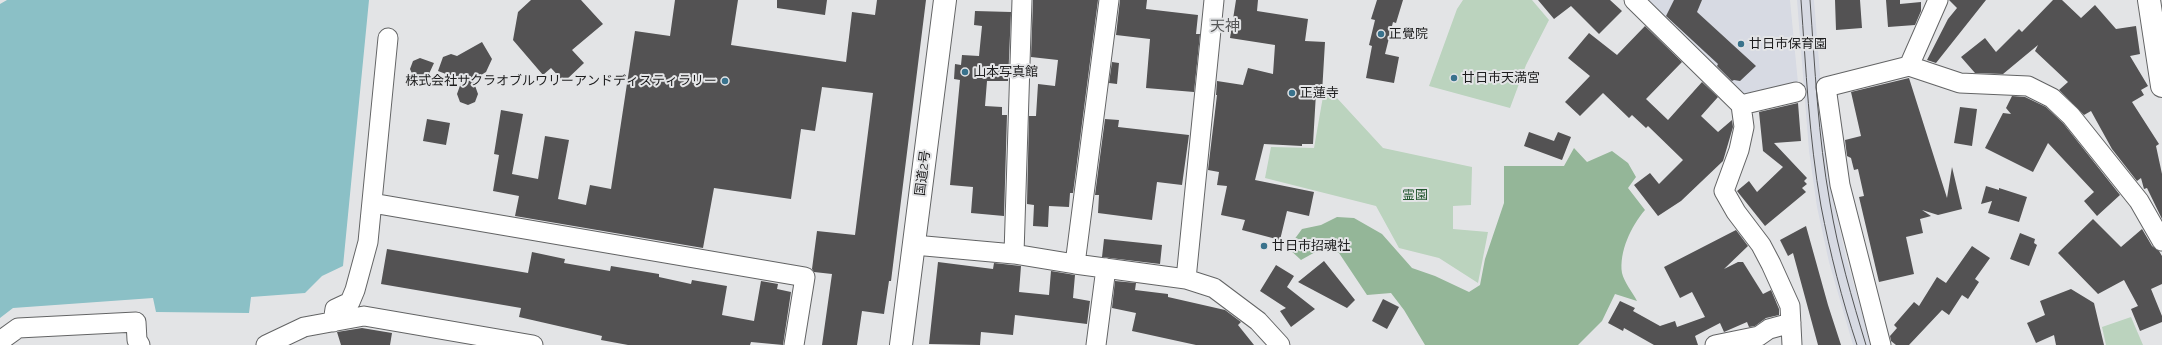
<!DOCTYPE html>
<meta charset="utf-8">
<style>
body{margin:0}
canvas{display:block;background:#e3e4e6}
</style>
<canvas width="2162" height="345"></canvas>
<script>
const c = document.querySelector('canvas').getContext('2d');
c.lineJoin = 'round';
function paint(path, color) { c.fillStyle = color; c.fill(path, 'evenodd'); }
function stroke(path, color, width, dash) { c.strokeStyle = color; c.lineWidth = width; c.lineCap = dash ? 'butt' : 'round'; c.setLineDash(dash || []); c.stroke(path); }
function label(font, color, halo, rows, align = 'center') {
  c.font = font + ' Raleway,"Noto Sans JP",sans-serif'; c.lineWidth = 4; c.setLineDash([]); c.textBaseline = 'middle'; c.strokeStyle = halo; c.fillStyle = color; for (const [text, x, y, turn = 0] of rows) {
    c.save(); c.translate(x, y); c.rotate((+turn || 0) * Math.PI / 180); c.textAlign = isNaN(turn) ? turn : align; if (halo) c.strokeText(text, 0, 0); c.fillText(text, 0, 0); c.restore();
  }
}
paint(new Path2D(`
 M1647 0H1790L1798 83 1744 96Z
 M1797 0H1814L1826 149 1834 204 1846 257 1871 345H1853L1829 262 1817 207 1809 151Z`), '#d7dae3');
paint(new Path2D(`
 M1463 0H1532L1549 20 1526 65 1510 108 1429 86 1457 9Z
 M1325 85 1383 148 1472 167 1471 205 1453 206V229L1488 232 1478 283 1439 258 1399 248 1376 206 1265 178 1271 147 1314 148Z
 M2131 317 2143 345H2106L2102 327Z`), '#bbd3be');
paint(new Path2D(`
 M1574 148 1587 162 1612 151 1628 163 1636 177 1628 188 1645 210C1631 226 1619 252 1622 273 1624 282 1633 293 1637 301L1615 294 1602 321 1578 345H1425L1404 310 1391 293 1367 295 1339 253 1326 246 1301 260 1288 248 1302 229 1321 225 1337 217 1354 218 1382 234 1412 268 1435 276 1469 292 1480 285 1485 259 1504 203V166H1564Z`), '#94b698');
paint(new Path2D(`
 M7 0H369L343 266 322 276 305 293 251 297 249 313 156 312 153 298 13 308 0 318V4Z`), '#8bc0c6');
paint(new Path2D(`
 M531 0H581L603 24 572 50 584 63 564 82 551 68 543 75 513 40 518 12Z
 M675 0H738L731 45 846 62 852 12 875 15 877 0H926L891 281H889L884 314 862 311 857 345H822L832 274 814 272 812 269 817 231 855 235 873 93 822 87 815 131 801 129 791 199 714 188 703 248 515 216 519 196 493 191 499 155 494 154 501 110 523 114 512 174 538 179 545 136 569 140 558 199 586 205 590 185 611 189 635 31 670 36Z
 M777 0H827L825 15 777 8Z
 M1033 0H1098L1073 193H1070L1069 207 1049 206 1048 227 1033 226 1034 205 1027 204 1029 116H1036L1038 84 1055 86 1058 60 1031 57Z
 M1120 0H1147L1146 9 1198 15 1196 34H1200L1194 92 1146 88 1150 39 1116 35Z
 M1236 0H1258L1257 11 1308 19 1305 41 1325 42 1322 93H1316L1313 144H1302V146L1264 144 1255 180 1314 192 1309 216 1287 211 1280 240 1242 230 1245 220 1221 215 1227 186 1217 185 1219 172 1208 170 1217 95H1216L1217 81 1243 85 1248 68 1273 74 1275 45 1230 38Z
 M1377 0H1403L1396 23 1393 22 1385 54 1399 57 1394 83 1366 78 1372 46 1369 45 1375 20 1371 19Z
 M1538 0H1610L1622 11 1599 34 1571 6 1554 19Z
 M1674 0H1702L1697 12 1756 66 1740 81 1734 80 1732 81 1717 66 1718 64 1666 16Z
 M1835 0H1860L1862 28 1836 30Z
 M1886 0H1900V4L1921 2V11L1915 25 1888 27Z
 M1949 0H1986L1936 63 1927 60 1948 19 1957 8Z
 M2053 0H2062L2081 18 2095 5 2116 29 2136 26 2140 54 2130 56 2148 86 2141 90 2144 95 2132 102 2159 144 2156 146 2162 174V219L2147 188 2144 189 2141 178 2137 181 2112 149 2091 111 2084 115 2059 90 2068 82 2035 51 2038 45 2003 74 1975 73 1961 57 1985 38 1996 52 2019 29 2022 32Z
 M975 11 1011 12 1008 81H987L985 106 1002 107V115H1007L1004 216 971 213 973 187 950 185 960 80 954 79 955 64 961 65 962 55 979 56 982 26 974 25Z
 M1645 26 1682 62 1646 99 1668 120 1702 82 1718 97 1701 116 1718 132 1732 120 1733 127 1723 161 1681 201 1658 216 1634 185 1650 173 1659 184 1683 160 1648 126 1646 128 1632 115 1629 118 1603 93 1580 116 1565 102 1590 76 1568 58 1589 33 1617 55Z
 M482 42 492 59 486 72 473 80 478 94 475 102 468 105 460 102 457 94 462 80 438 71 443 57 451 54 457 56Z
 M420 58 434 63 428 76 421 80 413 76 410 69 413 61Z
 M1112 62 1119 63 1117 84 1109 83Z
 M1909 78 1947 198 1952 167 1962 209 1938 215 1922 210 1931 216 1920 219 1923 233 1906 237 1914 274 1879 282 1859 197 1864 196 1858 169 1854 170 1851 158 1847 156 1845 140 1861 136 1851 92Z
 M2012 96 2025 97 2046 107 2063 123 2120 195 2097 216 2084 201 2094 192 2048 143 2033 172 1985 148 2003 113 2011 114 2006 108Z
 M1798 103 1801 141 1774 143 1807 178 1804 181 1807 184 1802 188 1806 192 1765 226 1737 191 1749 181 1757 192 1783 167 1763 151 1759 112Z
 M1960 107 1977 109 1972 146 1954 143Z
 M427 119 450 123 446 145 423 141Z
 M1105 119 1119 120 1118 127 1189 135 1182 185 1157 182 1152 220 1098 213 1099 195H1095Z
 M1529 132 1554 141 1558 132 1571 137 1562 160 1524 146Z
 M1986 186 1999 190V188L2027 197 2019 222 1988 213 1992 201 1981 204Z
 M2093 219 2121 247 2142 229 2152 246 2159 251 2162 256V284L2151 289 2162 316V322L2140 331 2131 309 2138 306 2124 280 2098 294 2058 253Z
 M1806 226 1828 305 1841 345H1818L1793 253 1788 256 1780 240Z
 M1736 230 1748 246 1724 269 1738 262H1743L1763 294 1771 290 1779 309V315L1766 318 1755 326 1749 327 1747 322 1724 332 1720 323 1695 336 1698 345H1654L1624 328 1623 331 1608 323 1620 301 1635 308 1633 311 1660 326 1675 321 1677 327 1705 317 1692 292 1680 298 1664 267Z
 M2020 233 2035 239 2034 243 2037 245 2029 266 2010 259Z
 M1104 239 1162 245 1160 264 1102 257Z
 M1972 246 1990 258 1975 279 1979 282 1968 299 1962 295 1949 315 1942 310 1909 345H1896L1891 341 1890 336 1897 328 1894 325 1914 302 1919 306 1937 277 1946 283Z
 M387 249 528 273 532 252 565 259 564 263 610 271 611 266 659 274V277L691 284 692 280 727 286 722 315 754 321 761 281 778 284 777 289 791 292 783 345 751 342 750 345H628L601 340 602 336 519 317 521 308 381 284Z
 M1324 261 1355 300 1347 308 1298 282Z
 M938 262 993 269 994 263 1021 266 1019 292 1049 295 1051 271 1075 275 1073 298 1090 301 1087 324 1015 315 1013 335 981 332 980 345 929 344Z
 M1276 265 1294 276 1287 287 1315 309 1291 327 1280 311 1286 308 1260 291Z
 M1115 281 1136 283 1135 290 1168 294V297L1225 310 1241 322 1238 325 1254 345H1196L1132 331 1136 313 1112 308Z
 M2071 289 2094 303 2104 345H2056L2054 335 2036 343 2027 323 2045 315 2040 301Z
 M1383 299 1399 307 1387 329 1372 321Z
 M362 328 392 333 390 345H341L337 332Z`), '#535253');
const street = new Path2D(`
 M1634 0 1741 105 1796 92
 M1909 66 1938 0
 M1741 105 1744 127 1739 150 1724 191 1736 212 1761 245 1771 264 1790 306 1792 345
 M372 203 805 277 794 345
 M914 245 1014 254 1075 264 1186 279 1214 288 1258 321 1280 345
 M1014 254 1022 0
 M1075 264 1109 0
 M1186 279 1214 0
 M333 322 335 309 350 302 355 290 368 242 388 38
 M0 341 18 328 136 322 137 340 140 345
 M266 345 304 327 364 316 533 345
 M1096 345 1106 268
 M1715 345 1759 336 1769 329 1791 323
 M1881 345 1840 185 1826 87 1909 66 1960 83 2028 86 2052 98 2071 116 2139 201 2162 241`);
const secondary = new Path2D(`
 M2149 0 2162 86`);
const highway = new Path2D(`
 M901 345 945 0`);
stroke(street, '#636465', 21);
stroke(secondary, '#636465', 24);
stroke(highway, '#636465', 24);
stroke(street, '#fff', 19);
stroke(secondary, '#fff', 22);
stroke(highway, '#fff', 22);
stroke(new Path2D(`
 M1801 0C1806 69 1809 138 1821 206 1830 253 1842 300 1857 345
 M1810 0C1815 68 1818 136 1830 203 1838 251 1852 299 1866 345`), '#535455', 1);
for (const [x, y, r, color] of [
 [1381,34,4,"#39728c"],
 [1741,44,4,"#39728c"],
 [965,72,4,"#39728c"],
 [1454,78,4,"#39728c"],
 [725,81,4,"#39728c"],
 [1292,93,4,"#39728c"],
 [1264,246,4,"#39728c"]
]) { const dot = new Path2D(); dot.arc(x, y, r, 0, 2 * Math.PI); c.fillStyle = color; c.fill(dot); stroke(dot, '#e3e4e6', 1.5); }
label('13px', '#1d1d1e', '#e3e4e6', [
 ["正覺院",1389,34],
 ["廿日市保育園",1749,44],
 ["山本写真館",973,72],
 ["廿日市天満宮",1462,78],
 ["株式会社サクラオブルワリーアンドディスティラリー",717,81,"right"],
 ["正蓮寺",1300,93],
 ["廿日市招魂社",1272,246]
], 'left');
label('13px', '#1d1d1e', '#e3e4e6', [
 ["国道2号",923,173,-83]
]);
label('13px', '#23562f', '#e3e4e6', [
 ["霊園",1415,195]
]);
label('15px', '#565758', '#e3e4e6', [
 ["天神",1225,26]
]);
</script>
